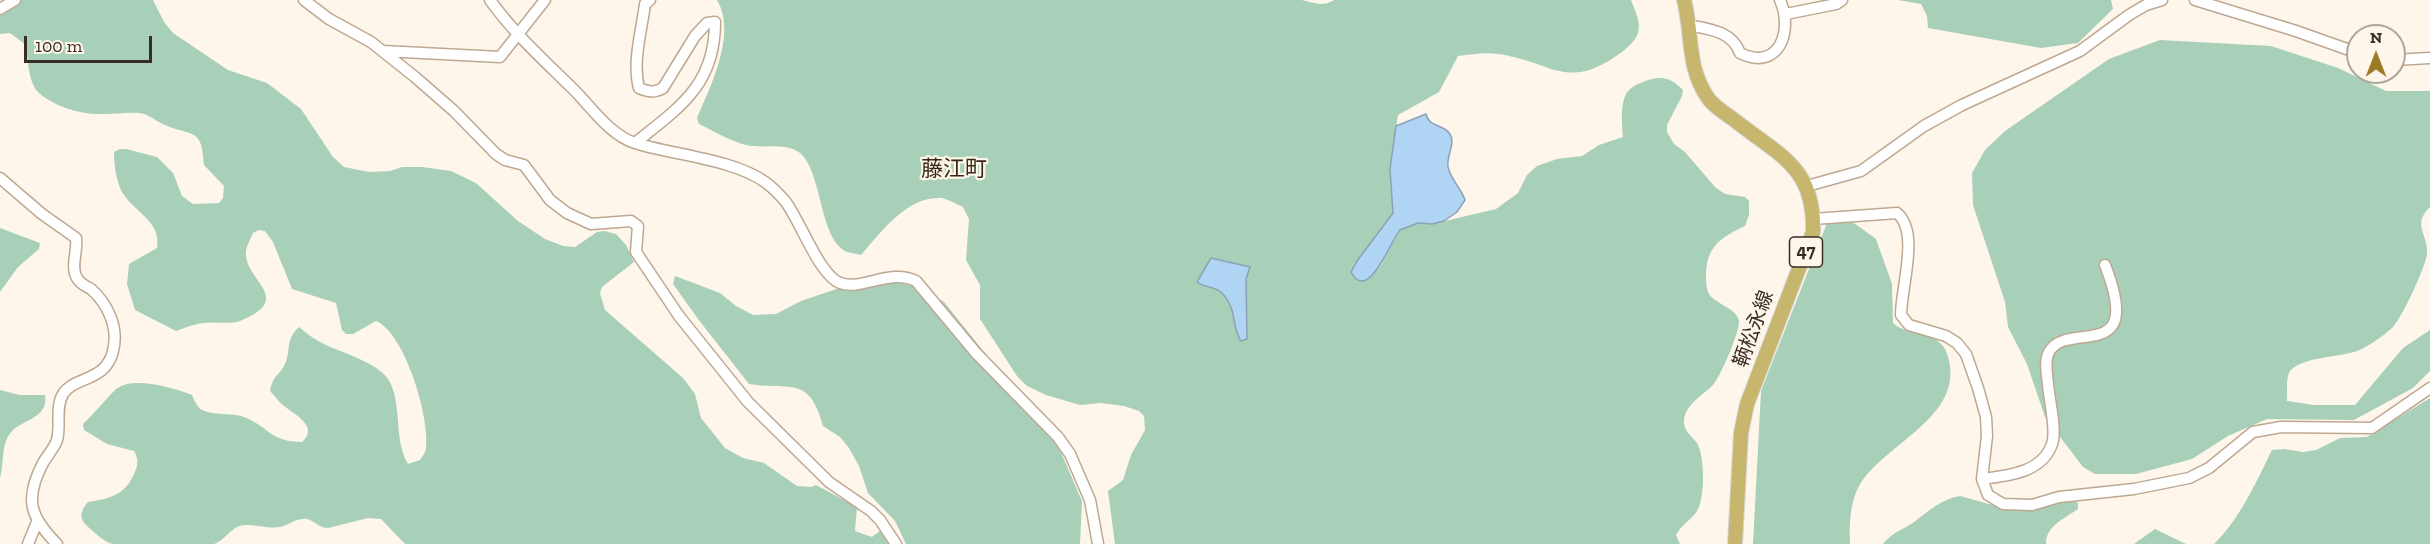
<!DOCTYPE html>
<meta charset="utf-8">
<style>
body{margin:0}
#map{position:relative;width:2430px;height:544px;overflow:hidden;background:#fef5eb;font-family:"Zilla Slab",serif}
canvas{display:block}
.north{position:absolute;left:2346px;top:24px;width:60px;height:60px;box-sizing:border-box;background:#fef5eb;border:2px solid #aea59b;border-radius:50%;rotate:0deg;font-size:16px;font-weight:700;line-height:24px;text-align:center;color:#362d24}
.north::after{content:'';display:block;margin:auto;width:21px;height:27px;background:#9b7b25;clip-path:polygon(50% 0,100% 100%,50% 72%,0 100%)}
.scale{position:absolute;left:24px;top:36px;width:128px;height:27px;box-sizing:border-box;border:3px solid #362d24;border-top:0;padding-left:8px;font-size:18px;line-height:21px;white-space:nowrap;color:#362d24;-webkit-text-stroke:4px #fef5eb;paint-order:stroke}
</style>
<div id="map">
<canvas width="2430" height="544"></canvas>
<div class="north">N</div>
<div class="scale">100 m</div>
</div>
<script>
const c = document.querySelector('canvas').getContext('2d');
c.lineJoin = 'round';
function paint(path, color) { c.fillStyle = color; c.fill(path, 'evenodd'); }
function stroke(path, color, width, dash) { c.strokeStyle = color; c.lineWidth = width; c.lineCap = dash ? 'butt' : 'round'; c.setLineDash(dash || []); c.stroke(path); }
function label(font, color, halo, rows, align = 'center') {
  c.font = font + ' "Zilla Slab","Noto Sans JP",serif'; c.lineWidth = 4.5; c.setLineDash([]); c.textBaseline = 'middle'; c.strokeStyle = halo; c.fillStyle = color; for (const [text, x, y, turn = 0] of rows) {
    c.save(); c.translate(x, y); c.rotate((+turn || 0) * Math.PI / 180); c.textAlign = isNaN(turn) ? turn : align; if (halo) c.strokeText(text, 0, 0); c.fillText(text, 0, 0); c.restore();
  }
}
paint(new Path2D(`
 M11 0H153L164 22 173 33 228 70 267 83 301 109 333 157 344 167 369 172 390 171 402 167H422L451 171 476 183 518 221 545 239 563 246 575 247 597 232 604 231 616 234 626 245 634 262 602 287 600 293 605 310 683 378 695 394 701 418 725 448 743 458 764 463 797 486 811 487 816 485 857 507 855 531 872 537 881 530 892 544H405L381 519 368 518 328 528C319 528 315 521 307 519 300 518 293 522 286 525 273 531 258 524 245 525 232 525 226 540 214 544 208 544 123 544 113 544 105 543 93 531 87 526 78 518 81 510 88 502 109 499 125 495 134 474 138 465 139 460 134 451L107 444 84 430 83 424C95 413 104 401 115 390 132 375 173 388 192 395 194 400 197 407 202 410 214 416 231 412 244 417 268 426 270 442 302 442 320 427 294 414 284 406 279 402 275 396 270 391 274 374 276 379 284 366 292 351 284 341 299 327 306 333 314 339 322 343 339 352 377 362 388 379 403 402 393 439 408 464L420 460C422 457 426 452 426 448 430 418 405 333 376 321L353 334H346L342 330 336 303 292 289 273 242 265 231 259 230 253 233C251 238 247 245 246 251 243 281 297 298 240 321 229 325 215 321 203 323 194 324 184 328 176 331L135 310 127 284 129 264 157 248C162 220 131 211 121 190 116 178 114 165 114 152L120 149H126L157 157 173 173 182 196 193 204 219 203 223 198 224 186 204 165C202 126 192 137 165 125 157 122 149 114 140 113 128 112 115 114 103 114 82 115 55 107 39 93 28 83 28 59 26 45L10 33 0 34V5Z
 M717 0H1302C1313 3 1324 7 1334 0H1631C1641 25 1645 34 1622 52 1567 92 1555 63 1499 54 1486 52 1472 54 1458 56L1439 92 1398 115 1390 169 1393 213 1357 261 1366 280 1381 265 1400 230 1418 223 1432 224 1496 209 1518 193 1527 175 1537 166 1557 159 1582 156 1599 145 1623 137C1622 124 1620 106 1626 94 1629 89 1635 85 1641 83 1658 75 1670 76 1683 90L1682 96 1667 125V132L1674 144 1685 152 1715 187 1725 194 1745 197 1749 201V215L1745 226C1721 237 1706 247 1706 276 1706 281 1706 288 1709 294 1715 304 1737 308 1739 321 1740 332 1720 377 1713 385 1703 395 1686 404 1684 420 1683 431 1692 436 1697 443 1705 457 1705 498 1697 511 1691 520 1681 525 1676 535L1680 544H1115L1108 491 1123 480 1131 455 1145 430 1144 416 1139 411 1124 406 1101 403 1080 405 1046 395 1027 386 1017 376 980 319V285L966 260 969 219 963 207C956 204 948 199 941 198 907 196 881 232 861 255 857 254 852 253 847 252 819 240 823 173 800 153 786 142 762 149 746 145 730 141 714 131 699 124L697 118C711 86 737 33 717 0Z
 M1898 0H2111L2113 9 2078 43 2041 48 1928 28 1927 16 1921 4Z
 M2160 40 2271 46 2338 68 2386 91H2430V207C2411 225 2429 235 2427 254 2426 266 2401 320 2392 328 2383 336 2368 347 2357 351 2341 357 2303 357 2291 370 2285 376 2288 393 2287 401L2314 405H2355L2403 348 2430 330V371L2413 388 2354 420 2267 419 2228 436 2192 459 2136 474H2095L2083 467 2045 417 2027 364 2008 327 2005 302 1973 205 1972 173 1985 150 2005 131 2109 59Z
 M1833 222 1854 223 1876 239 1892 284 1893 323C1905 335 1930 331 1942 345 1947 350 1949 360 1950 366 1957 420 1883 445 1859 486 1850 503 1849 525 1850 544H1753L1761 391 1827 223Z
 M0 228 40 243 39 249 18 267 0 292Z
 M675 276 720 293 736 306 753 315 776 314 801 301 866 279H881L914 286 927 291 944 302 1057 443 1082 501 1080 544H906L895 521 868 493 859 466 849 448 840 437 823 426C809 374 790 391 749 384L698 319 673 284Z
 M0 390 20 395H45C49 416 26 419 13 430 0 443 5 460 0 478Z
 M2430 398V544H2214C2240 519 2256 482 2272 450L2284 449 2303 452 2316 450 2340 438 2367 437Z
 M1960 496 2007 509H2033L2073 499 2078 503V509C2065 518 2045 527 2046 544H1883C1894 531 1901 531 1914 522 1929 511 1941 499 1960 496Z
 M2155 529 2186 544H2134Z`), '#a8d0b9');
const water = new Path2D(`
 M1426 114C1429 128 1444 124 1450 134 1456 144 1446 156 1448 167 1451 180 1461 188 1465 200L1457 212 1444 221 1432 224 1418 223 1400 230C1392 238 1368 305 1351 272L1357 261 1393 213 1390 169 1396 126Z
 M1211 258 1250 267 1246 279 1247 339 1241 341C1231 327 1238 310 1222 293 1215 286 1205 288 1197 282Z`);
paint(water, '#b0d4f3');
stroke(water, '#8ba2b5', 1.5);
const minor = new Path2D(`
 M304 0 329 19 371 42 415 77 454 111 496 154 505 160 524 165 550 200 567 213 591 224 631 221 638 226 636 252 679 316 748 402 829 482 871 511 880 520 896 544
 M490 0C515 35 547 63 577 93 593 110 612 136 635 143 673 155 733 159 765 182 772 187 779 194 785 201 800 220 819 275 840 283 862 291 890 268 916 281L976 353 1058 437 1070 454 1090 500 1098 544
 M2195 0 2296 31 2358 53
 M0 9 15 0
 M1786 14 1836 4 1842 0
 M1688 25C1709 29 1732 31 1740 53 1778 72 1794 32 1780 0
 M383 51 500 57 545 0
 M2394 60 2430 58
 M635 143C680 107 715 85 715 22L707 23 695 36 663 88C655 93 648 92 639 88 632 62 642 29 645 4L650 0
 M0 178 42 214 76 238C78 251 70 267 77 278 80 284 86 286 91 289 108 304 119 328 113 351 106 382 74 376 63 394 55 407 61 426 57 440 55 447 47 456 43 463 24 499 30 517 57 544
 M1807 186 1861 171 1924 126 1962 105 2080 51 2129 15 2146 5 2162 0
 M1813 219 1897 213C1920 232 1901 287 1901 315L1909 325 1946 336 1957 343 1966 354 1978 388 1986 417 1987 436 1982 479 1988 495 2003 504 2032 505 2059 497 2134 489 2189 478 2209 468 2253 432 2281 427 2372 428 2430 388
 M1982 479C2007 476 2042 473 2052 444 2057 430 2049 399 2048 384 2047 374 2044 361 2049 352 2067 319 2145 367 2105 265
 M28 544 37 522`);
const major = new Path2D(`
 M1684 0C1693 34 1686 66 1708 98 1713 106 1725 113 1733 119 1778 155 1815 166 1813 232L1747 404 1741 433 1735 544`);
stroke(minor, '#bea892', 13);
stroke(major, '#d7d5d3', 16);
stroke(minor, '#fff', 10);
stroke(major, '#c7b66e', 14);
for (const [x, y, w] of [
 [1806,252,33]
]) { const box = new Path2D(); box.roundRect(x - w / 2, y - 15, w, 30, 4.5); c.fillStyle = '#fef5eb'; c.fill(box); stroke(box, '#362d24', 1.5); }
label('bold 18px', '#362d24', null, [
 ["47",1806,252]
]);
label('20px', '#362d24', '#fef5eb', [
 ["鞆松永線",1754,329,-70]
]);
label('22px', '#392815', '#fef5eb', [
 ["藤江町",954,170]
]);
</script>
